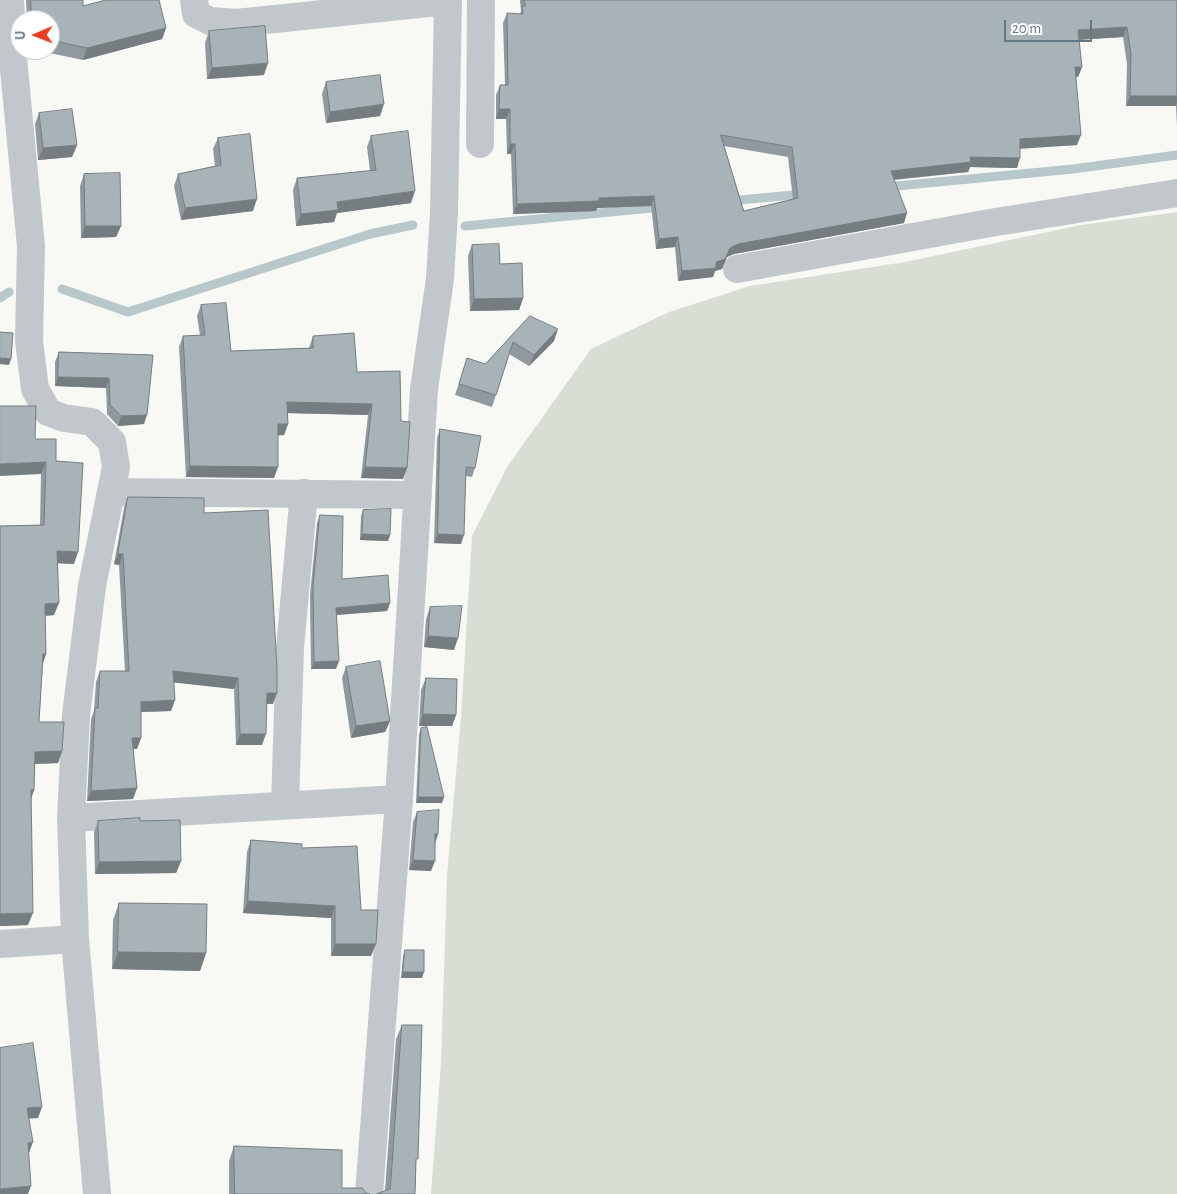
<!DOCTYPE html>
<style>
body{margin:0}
#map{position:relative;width:1177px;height:1194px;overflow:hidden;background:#f8f8f5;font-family:"Alegreya Sans",sans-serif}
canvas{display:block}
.north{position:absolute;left:10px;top:10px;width:50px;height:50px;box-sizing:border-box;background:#fff;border:1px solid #c0c9cd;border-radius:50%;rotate:269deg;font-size:14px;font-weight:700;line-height:20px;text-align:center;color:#627782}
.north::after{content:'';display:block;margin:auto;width:18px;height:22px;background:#eb3d22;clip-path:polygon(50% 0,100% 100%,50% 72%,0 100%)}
.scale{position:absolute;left:1004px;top:20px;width:88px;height:22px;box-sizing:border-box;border:2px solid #627782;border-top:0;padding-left:6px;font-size:15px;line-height:18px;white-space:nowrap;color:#627782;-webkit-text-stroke:4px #fff;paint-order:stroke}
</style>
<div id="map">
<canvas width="1177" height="1194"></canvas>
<div class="north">U</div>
<div class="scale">20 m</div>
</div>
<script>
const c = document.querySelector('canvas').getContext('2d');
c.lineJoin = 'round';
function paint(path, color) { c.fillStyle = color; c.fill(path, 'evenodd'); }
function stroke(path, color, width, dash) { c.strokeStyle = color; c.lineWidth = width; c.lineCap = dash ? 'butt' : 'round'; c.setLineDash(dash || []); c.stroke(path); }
paint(new Path2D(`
 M1177 212V1194H431L441 1063 447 875 461 717 472 536 507 467 591 349 669 312 750 286 905 262 1081 225Z`), '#d9ded4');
stroke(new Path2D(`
 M886 187 1073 169 1177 155
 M729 201 804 194
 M465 226 662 207
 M62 289 128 312 370 234 413 225
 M0 298 9 292`), '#b8c7ca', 9);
stroke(new Path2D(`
 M10 0 14 69 31 246 29 341 35 389 48 412 64 418 92 422 112 442 116 467 92 586 76 715 71 818 75 939 97 1194
 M194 0 196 14 210 21 236 23 448 1
 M480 144 481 0
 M737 269 990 223 1177 193
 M111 492 418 495
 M285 805 290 648 304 493
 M71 818 399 799
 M0 944 75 939
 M369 1194 399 799 424 389 440 279 444 212 448 0`), '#c1c7ca', 28);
paint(new Path2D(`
 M26 0H83V6L166 28 162 39 83 60 35 50H50V20H27Z
 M520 0H1177V127L1176 106H1126L1127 64 1123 37 1079 40 1082 67 1078 77H1076L1077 145 1020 148 1017 168 970 167 968 172 894 180 904 223 734 254 727 257 722 269 715 271 713 277 678 281 675 247 656 249 651 206 597 208 596 211 513 214 511 154H507L506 119H496V95L500 85H505L503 23 507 13 520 14 521 11ZM724 146 788 157 793 199 744 211Z
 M209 31 264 75 207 79 205 43Z
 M326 82 380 116 326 123 322 94Z
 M39 113 77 145 72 157 38 160 35 124Z
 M371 136 411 203 337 213 334 222 296 226 293 190 297 178 370 171 367 147Z
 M218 138 253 211 181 220 174 186 178 174 215 166 213 149Z
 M84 174 121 226 116 237 81 238 80 186Z
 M472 245 500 264 523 298 519 310 470 311 468 256Z
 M201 305 231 351 309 348 313 336 357 372 401 421 407 468 403 479 361 478 368 415 288 413V424L284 435H278L274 478 186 477 179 347 183 336 200 335 197 316Z
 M530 316 554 341 529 366 509 354 492 407 455 395 467 358 485 364Z
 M59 352 153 355 144 424 118 426 107 414 106 388 55 386V362Z
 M440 429 475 468 472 477 466 476 461 544 434 543 437 438Z
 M35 439 56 461 74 564 58 563 54 615 45 616 46 654 43 663 39 722 62 751 58 763 35 764 34 790 31 799 28 925 0 926V526L40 525 41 474Z
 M128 497 204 513 273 704H266L262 745H236L234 689 174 682 175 700 171 711 141 712V738L137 749H133L137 788 133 799 87 801 91 719 94 711 96 682 100 671H125L119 565 114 564 124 508Z
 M363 510 390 535 388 541 360 540 361 516Z
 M320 515 342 579 390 603 387 611 337 615 336 669H311L310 595 317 523Z
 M430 607 454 650 424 647 426 619Z
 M346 667 390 721 385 732 351 738 342 678Z
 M426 678 456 715 452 726H419L421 690Z
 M421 728 442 803H416L419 734Z
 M417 812 435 844 431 871 409 870 413 822Z
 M98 821H140L181 861 176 873 95 874 94 832Z
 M251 840 302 848 361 910 371 956H331V918L243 913 247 852Z
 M119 903 206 953 200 971 112 969 113 920Z
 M405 950 422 978H401L403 956Z
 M402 1025 416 1166 415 1194 385 1190 396 1039Z
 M234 1146 342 1188 370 1194H229V1161Z`), '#909a9e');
paint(new Path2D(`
 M1127 27 1123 37 1074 40 1078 30Z
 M166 28 162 39 83 60 87 48Z
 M268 63 264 75 207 79 212 68Z
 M1075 67H1082L1078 77H1072Z
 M1130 96H1177V102L1176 106H1126Z
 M384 104 380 116 326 123 330 112Z
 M499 109H510L506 119H496Z
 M1081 135 1077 145 1017 149 1020 139Z
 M510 144H515L511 154H507Z
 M77 145 72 157 38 160 43 148Z
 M970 157 1020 158 1017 168 970 167 968 172 887 180 891 171Z
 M415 191 411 203 337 213 334 222 296 226 301 214 337 202Z
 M654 196 651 206 597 208 596 211 513 214 517 204 599 198Z
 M257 199 253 211 181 220 185 208Z
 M907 213 904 223 734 254 727 257 722 269 715 271 713 277 678 281 682 271 716 262 730 248 738 244Z
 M85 226H121L116 237 81 238Z
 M678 237 675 247 656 249 659 239Z
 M523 298 519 310 470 311 474 299Z
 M558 329 554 341 529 366 534 355Z
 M0 358 11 359 9 365 0 364Z
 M58 377 109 378 106 388 55 386Z
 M287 402 372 404 368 415 283 413Z
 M147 415 144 424 118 426 121 416Z
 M278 424H288L284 435 274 436Z
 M46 462 41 474 0 476V464Z
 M190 466 278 467 274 478 186 477Z
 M365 467 407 468 403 479 361 478Z
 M362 534 390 535 388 541 360 540Z
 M438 534 464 535 461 544 434 543Z
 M57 551 78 552 74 564 53 563Z
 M118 554H123L119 565 114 564Z
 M59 603 54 615 41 616 45 604Z
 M390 603 387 611 334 615 336 608Z
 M428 636 458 638 454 650 424 647Z
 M43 654H46L42 666Z
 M339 661 336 669H311L314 662Z
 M173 671 238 678 234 689 169 682Z
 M267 693H277L273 704 263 703Z
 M175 700 171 711 137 712 141 702Z
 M423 714 456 715 452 726H419Z
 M390 721 385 732 351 738 356 726Z
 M240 734H266L262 745H236Z
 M132 738H141L137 749H128Z
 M62 751 58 763 31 764 35 752Z
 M137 788 133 799 87 801 91 791Z
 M31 790H34L30 802Z
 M418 797H444L442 803H416Z
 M435 834H438L435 844Z
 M413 860 435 861 431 871 409 870Z
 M181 861 176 873 95 874 99 862Z
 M248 901 335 906 331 918 243 913Z
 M33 913 28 925 0 926V914Z
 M335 944H376L371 956H331Z
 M118 952 206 953 200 971 112 969Z
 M403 972H424L422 978H401Z
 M42 1107 38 1118 23 1119 27 1108Z
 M33 1142 29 1153 24 1154 28 1143Z
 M31 1186 28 1194H0V1189Z`), '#767d81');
const building = new Path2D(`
 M31 0H83V6L106 0H159L166 28 87 48 50 40V20H32Z
 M524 0H1177V96H1130L1131 54 1127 27 1078 30 1082 67H1075L1081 135 1020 139V158L970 157 971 162 891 171 907 213 738 244 730 248 725 259 716 262V268L682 271 678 237 659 239 654 196 599 198V201L517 204 515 144H510V109H499L500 85H508L507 13 523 14 522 6H525ZM721 135 792 147 798 198 744 211Z
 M265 26 268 63 212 68 209 31Z
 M380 75 384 104 330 112 326 82Z
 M72 109 77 145 43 148 39 113Z
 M408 131 415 191 337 202 338 210 301 214 297 178 376 170 371 136Z
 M250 134 257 199 185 208 178 174 221 165 218 138Z
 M120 173 121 226H85L84 174Z
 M499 244 500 264 522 263 523 298 474 299 472 245Z
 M226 303 231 351 313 348V336L354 333 357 372 400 371 401 421 410 422 407 468 365 467 372 404 287 402 288 424H278V467L190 466 183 336 205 335 201 305Z
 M530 316 558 329 534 355 513 342 496 395 459 384 467 358 485 364Z
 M0 332 13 333 11 359 0 358Z
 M59 352 153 355 147 415 121 416 110 405 109 378 58 377Z
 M0 406H36L35 439H56V461L83 463 78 552 57 551 59 603 45 604 46 654H43L39 722H64L62 751 35 752 34 790H31L33 913 0 914V526L44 525 46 462 0 464Z
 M440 429 481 436 475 468 466 467 464 535 438 534Z
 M128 497 204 498V513L268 510 277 668V693H267L266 734H240L238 678 173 671 175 700 141 702V738H132L137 788 91 791 95 708H98L100 671H129L123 554H118Z
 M391 509 390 535 362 534 363 510Z
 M320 515 343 516 342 579 388 575 390 603 336 608 339 661 314 662 313 587Z
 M462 606 458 638 428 636 430 607Z
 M380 661 390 721 356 726 346 667Z
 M426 678 457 679 456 715 423 714Z
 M427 727 444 797H418L421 728Z
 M439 810 438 834H435V861L413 860 417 812Z
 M140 818V821L180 820 181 861 99 862 98 821Z
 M251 840 302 844V848L357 846 361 910H378L376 944H335V906L248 901Z
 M119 903 207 904 206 953 118 952Z
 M405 950H424V972H403Z
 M402 1025H422L418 1159H416L415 1194H376L390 1189Z
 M33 1043 42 1107 27 1108 33 1142 28 1143 31 1186 0 1189V1048Z
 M234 1146 342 1150V1188H362L366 1193 370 1194H235Z`);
paint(building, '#a8b3b8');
stroke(building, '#767d81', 1);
</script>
